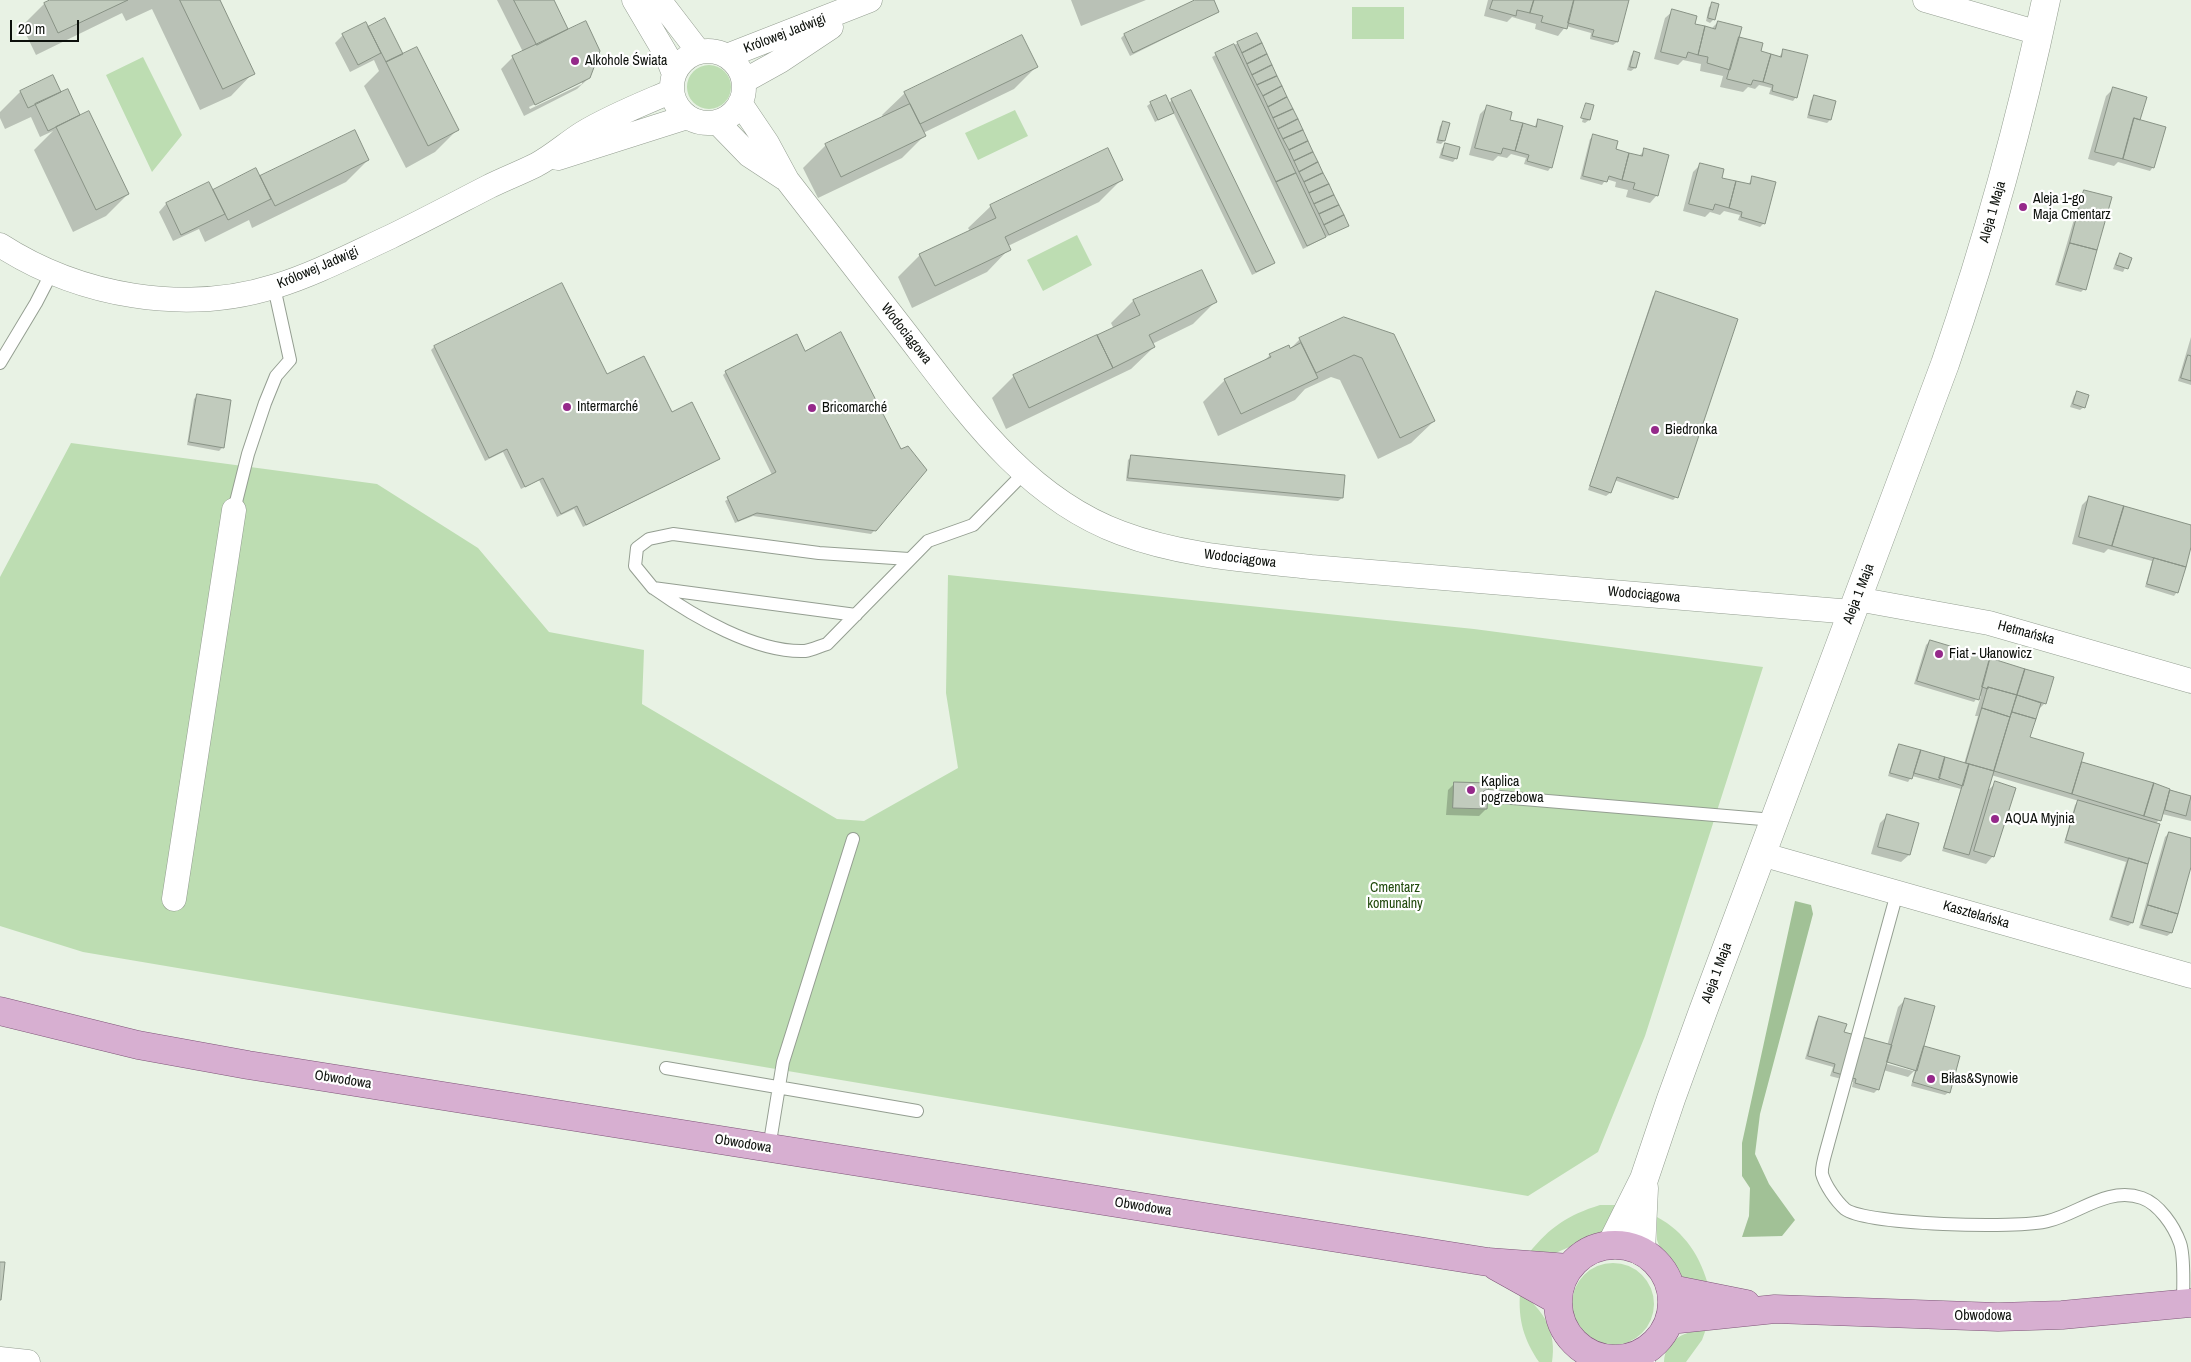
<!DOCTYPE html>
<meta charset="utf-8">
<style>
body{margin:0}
#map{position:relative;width:2191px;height:1362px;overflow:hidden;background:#e8f2e4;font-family:"Archivo Narrow",sans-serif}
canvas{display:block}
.scale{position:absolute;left:10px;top:20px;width:69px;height:22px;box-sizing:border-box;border:2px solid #0c100b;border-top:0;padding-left:6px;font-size:15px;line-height:18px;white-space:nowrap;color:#0c100b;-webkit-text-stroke:4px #fff;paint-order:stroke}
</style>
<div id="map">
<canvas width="2191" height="1362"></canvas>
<div class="scale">20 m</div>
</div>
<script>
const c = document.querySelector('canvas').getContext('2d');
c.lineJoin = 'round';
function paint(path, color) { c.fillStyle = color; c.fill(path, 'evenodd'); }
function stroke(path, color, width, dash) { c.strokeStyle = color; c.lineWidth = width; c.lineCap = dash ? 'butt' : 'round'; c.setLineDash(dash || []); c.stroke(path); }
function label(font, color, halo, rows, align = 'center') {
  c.font = font + ' "Archivo Narrow",sans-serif'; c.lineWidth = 4.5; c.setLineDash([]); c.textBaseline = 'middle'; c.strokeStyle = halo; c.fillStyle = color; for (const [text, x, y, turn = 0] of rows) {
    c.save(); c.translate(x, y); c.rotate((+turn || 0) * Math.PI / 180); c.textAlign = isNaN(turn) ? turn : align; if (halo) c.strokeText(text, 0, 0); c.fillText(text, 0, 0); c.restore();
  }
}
paint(new Path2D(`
 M1352 7H1404V39H1352Z
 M143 57 182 135 152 172 106 75Z
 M687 87a22 22 0 1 1 44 0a22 22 0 1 1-44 0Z
 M1015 110 1028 136 978 160 965 133Z
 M1077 235 1092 265 1043 291 1027 260Z
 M71 443 377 484 478 548 549 632 644 650 642 704 837 819 864 821 958 768 946 693 948 575 1474 629 1763 667 1645 1036 1598 1152 1528 1196 83 952 0 926V577Z
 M1600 1205H1617L1607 1226 1601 1233 1551 1255 1529 1253C1550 1227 1568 1215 1600 1205Z
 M1657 1217C1685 1232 1701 1257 1709 1288L1682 1278 1675 1271 1660 1248 1657 1240Z
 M1572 1304a41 41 0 1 1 82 0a41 41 0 1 1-82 0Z
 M1520 1293C1544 1309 1557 1333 1552 1362H1539C1524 1340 1518 1320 1520 1293Z
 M1706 1329 1702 1340 1686 1362H1664C1665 1339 1686 1331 1706 1329Z`), '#bdddb2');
paint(new Path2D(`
 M1795 901 1811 905 1813 914 1760 1114 1755 1154 1769 1184 1795 1220 1782 1236 1742 1237 1749 1216 1750 1188 1742 1176V1143Z`), '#a1c196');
paint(new Path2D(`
 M53 0H218L253 73 231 96 200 110 152 9 126 21 122 13 36 55 22 26 44 4Z
 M497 0H552L589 78 577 89 524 116 501 69 513 57 523 52ZM582 81V84L530 109 529 107Z
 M1071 0H1146L1081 26Z
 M1198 0H1212L1218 12 1130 56 1121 38 1124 35Z
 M1488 0H1623L1617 42 1613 45 1590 39 1591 33 1566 26 1558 36 1535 29 1536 24 1522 20 1512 17 1507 22 1484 16Z
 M1713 4 1714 19 1710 23 1706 21 1709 7Z
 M1673 11 1694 25 1711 29 1718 22 1759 52 1779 57 1784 50 1796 97 1793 101 1769 94 1771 88 1759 85 1755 89 1748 87 1743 92 1720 87 1723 76 1700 71 1701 64 1683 60 1678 65 1654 59 1665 18Z
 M367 29 403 55 457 130 435 152 406 168 364 86 379 71 374 60 350 72 335 43 343 35Z
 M1238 43 1347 226 1303 249 1212 57Z
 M1634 52 1635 68 1631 71 1627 70 1631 56Z
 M1036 67 1014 89 923 133 924 136 902 158 818 198 803 168 826 145 884 118 882 115 905 93Z
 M52 76 60 94 79 115 75 119 128 194 106 216 73 232 34 150 53 131 40 137 31 117 5 129 0 118V112L20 92Z
 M2113 89 2138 121 2153 167 2150 171 2118 162 2114 166 2088 159 2106 96Z
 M1815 97 1830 120 1827 123 1807 118 1811 100Z
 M1172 100 1274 263 1270 266 1252 275 1173 112 1155 122 1147 106 1151 103 1168 104Z
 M1586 104 1589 120 1585 123 1582 122 1586 106H1584Z
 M1487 107 1508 121 1534 128 1538 120 1551 167 1548 171 1524 164 1526 158 1511 154 1507 158 1498 156 1493 161 1469 155 1480 114Z
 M1443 123 1444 141 1441 144 1436 143 1440 126Z
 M354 131 368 160 346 182 252 228 249 220 205 242 199 229 173 241 159 212 166 204 208 184 212 192 259 178Z
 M1594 136 1614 150 1638 157 1645 150 1657 195 1650 203 1626 197 1628 190 1615 187 1616 182 1606 179 1602 185 1580 179 1590 139Z
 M1446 145 1456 158 1453 162 1439 158 1442 148Z
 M1701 164 1720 178 1748 185 1752 178 1764 223 1760 227 1738 220 1740 215 1724 211 1720 215 1710 212 1705 217 1683 211 1693 172Z
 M1121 180 1099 202 1008 246 1009 249 987 272 912 308 898 277 920 255 970 231 968 228 991 206Z
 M2085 191 2084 289 2081 292 2055 285 2081 195Z
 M2120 255 2130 258 2123 272 2113 269 2117 258Z
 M1201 271 1215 302 1193 324 1152 344 1154 347 1131 369 1006 429 992 398 1014 376 1114 329 1111 323 1133 301Z
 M1657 293 1676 497 1673 500 1614 480 1610 493 1606 496 1588 490 1653 296Z
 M1344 318 1434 421 1411 443 1378 459 1340 380 1331 377 1305 389 1295 400 1218 436 1203 402 1225 380 1263 362 1270 355 1290 349 1300 339Z
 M2191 337V385L2178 381Z
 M434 347 606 376 671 413 719 459 583 527 574 509 557 517 539 480 521 489 503 452 485 461 431 350Z
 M726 372 875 530 871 534 753 516 735 523 725 501 772 475 723 375Z
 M2077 393 2084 407 2080 410 2070 407 2074 396Z
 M197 396 223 447 219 451 187 445 194 399Z
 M1131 457 1342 498 1338 501 1126 481 1128 460Z
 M2089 498 2191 526V541L2177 592 2174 596 2145 587 2152 561 2108 549 2104 553 2072 544 2082 505Z
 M1930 641 2052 678 2044 704 2037 711 2029 738 2080 763 2191 796V821L2162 814 2156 824H2158L2132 923 2128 926 2109 920 2126 862 2064 843 2075 805 2079 801 1991 775 1986 792 1996 783 1993 856 1986 864 1942 851 1961 789 1912 776 1908 782 1888 776 1896 749 1899 745 1964 764 1978 716H1975L1981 696 1979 695 1974 702 1914 684 1926 645Z
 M1455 783 1486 809 1479 816 1446 815 1448 790Z
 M1887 816 1909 855 1901 862 1871 854 1880 823Z
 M2169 833 2191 840V862L2171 933 2167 936 2139 928 2165 837Z
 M1905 1000 1921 1050 1924 1047 1949 1092 1945 1095 1911 1086 1915 1070 1908 1077 1883 1070 1878 1089 1874 1093 1852 1087 1853 1082 1830 1076 1833 1067 1805 1059 1816 1021 1819 1018 1843 1033 1887 1046 1898 1007ZM1881 1059 1913 1068V1071L1880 1062Z`), '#0003');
const building = new Path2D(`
 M50 0H128L58 33 44 3Z
 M180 0H220L255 74 223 89Z
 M514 0H554L568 29 537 45Z
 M1195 0H1214L1219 12 1133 53 1124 34Z
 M1493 0H1534L1530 13 1517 10 1516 16 1490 9Z
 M1534 0H1574L1567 29 1541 22 1543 16 1530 13Z
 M1574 0H1629L1618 42 1592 36 1594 30 1568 23Z
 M1712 2 1719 4 1715 20 1708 18Z
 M1672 9 1697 16 1695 24 1705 26 1698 55 1688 52 1686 58 1661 52Z
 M385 18 403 54 386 62 368 27Z
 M586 21 600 51 590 78 535 105 512 56Z
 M1718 21 1742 27 1730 70 1707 63 1708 57 1698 55 1705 26 1715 29Z
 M366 22 381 53 358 65 342 34Z
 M1257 33 1262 43 1242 53 1237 42Z
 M1022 35 1038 67 920 124 904 92Z
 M1739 37 1763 43 1761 51 1771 54 1763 82 1753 80 1751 85 1727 79Z
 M1262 43 1267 54 1247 64 1242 53Z
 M1234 44 1296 173 1276 182 1215 53Z
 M417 47 459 130 428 146 386 62Z
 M1783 49 1808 55 1797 98 1772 91 1773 85 1763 82 1771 54 1781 57Z
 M1634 51 1640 53 1636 68 1630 67Z
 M1267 54 1272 65 1252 75 1247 64Z
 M1272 65 1277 76 1257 85 1252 75Z
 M53 75 61 92 28 108 20 91Z
 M1277 76 1282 86 1263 96 1257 85Z
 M1282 86 1287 97 1268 107 1263 96Z
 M2113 87 2147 97 2140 120 2134 118 2123 159 2095 152Z
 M68 89 80 115 48 131 35 104Z
 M1191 90 1275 263 1256 272 1171 99Z
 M1166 95 1174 113 1158 120 1150 102Z
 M1814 95 1836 101 1831 120 1809 115Z
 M1287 97 1293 109 1273 118 1268 107Z
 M1586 103 1594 105 1590 120 1581 118Z
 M910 104 926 136 841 177 825 144Z
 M1487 105 1512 112 1510 120 1523 123 1515 151 1503 148 1501 154 1475 148Z
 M1293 109 1298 119 1278 129 1273 118Z
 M89 111 129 194 96 210 56 127Z
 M2134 118 2166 127 2154 168 2123 159Z
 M1298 119 1303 130 1283 139 1278 129Z
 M1538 119 1563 126 1552 168 1527 161 1529 155 1515 151 1523 123 1536 127Z
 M1443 121 1450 123 1445 141 1438 140Z
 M355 130 369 160 275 206 260 176Z
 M1303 130 1308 141 1289 150 1283 139Z
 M1593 134 1618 141 1616 149 1629 153 1622 180 1609 176 1607 182 1583 176Z
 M1308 141 1313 152 1294 161 1289 150Z
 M1445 143 1460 147 1457 159 1442 155Z
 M1108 148 1123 180 1005 237 1011 250 935 286 919 254 996 218 990 205Z
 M1644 148 1669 155 1658 196 1633 189 1635 183 1622 180 1629 153 1642 156Z
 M1313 152 1318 162 1299 172 1294 161Z
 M1318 162 1323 173 1304 182 1299 172Z
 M1700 163 1724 169 1722 178 1736 181 1729 208 1715 204 1713 210 1689 204Z
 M256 168 271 199 228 220 213 190Z
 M1296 173 1326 237 1307 246 1276 182Z
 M1323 173 1329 184 1309 193 1304 182Z
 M1752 176 1776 182 1765 224 1741 217 1742 212 1729 208 1736 181 1750 184Z
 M209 182 225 214 181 235 166 203Z
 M1329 184 1334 195 1314 204 1309 193Z
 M2084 190 2112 197 2097 250 2070 243Z
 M1334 195 1339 205 1319 214 1314 204Z
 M1339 205 1344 215 1324 225 1319 214Z
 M1344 215 1349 226 1329 235 1324 225Z
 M2070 243 2097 250 2086 290 2058 282Z
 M2120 253 2132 258 2128 269 2116 265Z
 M1202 270 1217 302 1149 335 1155 347 1113 368 1097 335 1140 315 1133 300Z
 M562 283 607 374 644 356 672 412 692 402 720 459 586 525 577 506 561 514 543 478 525 487 507 449 489 458 434 346Z
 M1656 291 1738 319 1678 498 1617 477 1611 493 1590 486Z
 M1344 317 1394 334 1435 421 1400 438 1362 358 1354 355 1316 373 1299 338Z
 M841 332 901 449 908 446 927 470 876 531 757 513 738 521 727 497 776 472 725 371 797 334 805 351Z
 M1097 335 1113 368 1029 408 1013 375Z
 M1301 343 1318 378 1241 414 1224 379 1271 357 1269 354 1289 345 1290 348Z
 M2188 355 2191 356V381L2181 378Z
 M2077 391 2089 395 2085 408 2073 404Z
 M197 394 231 400 224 448 189 442Z
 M1131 455 1345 475 1343 498 1128 478Z
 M2089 496 2124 506 2112 546 2079 537Z
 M2124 506 2191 525V547L2186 567 2112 546Z
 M2154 558 2186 567 2178 593 2147 584Z
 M1930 640 1990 658 1979 700 1917 681Z
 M1990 658 2025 669 2017 695 1988 687V689L1982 687Z
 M2025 669 2054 677 2046 704 2017 695Z
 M1988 687 2017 695 2010 717 1982 708Z
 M2017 695 2041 703 2036 719 2012 712Z
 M1982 708 2010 717 1994 771 1966 763Z
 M2012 712 2036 719 2030 737 2084 753 2072 794 1994 771Z
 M1899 744 1921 750 1912 779 1890 773Z
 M1921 750 1945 757 1939 780 1914 773Z
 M1945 757 1969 764 1963 786 1939 778Z
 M2082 762 2154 783 2144 816 2072 794Z
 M1969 764 1994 771 1969 855 1944 848Z
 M1995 781 2016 788 1994 857 1974 851Z
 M1454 782 1489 783 1487 809 1453 808Z
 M2154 783 2170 789 2161 821 2144 816Z
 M2170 790 2191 796 2186 816 2165 810Z
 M2078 800 2160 824 2148 864 2066 840Z
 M1887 814 1919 823 1910 855 1878 847Z
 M2169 832 2191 838V867L2178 914 2148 905Z
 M2129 858 2148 864 2133 923 2112 917Z
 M2148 905 2178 914 2172 933 2142 925Z
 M1905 998 1935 1006 1917 1071 1887 1062Z
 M1819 1016 1847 1024 1844 1032 1892 1045 1879 1090 1855 1083 1856 1079 1833 1072 1835 1064 1808 1056Z
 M1924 1046 1960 1056 1950 1093 1913 1082Z
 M0 1262H5L1 1300H0Z`);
paint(building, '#c1cbbd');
stroke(building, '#889285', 1);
const lane = new Path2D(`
 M0 363 36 303 52 272
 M234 510 248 454 265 403 276 376 290 360 274 287
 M655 589C693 616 756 653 805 651 812 650 820 646 827 644L928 541 973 525 1024 473
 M856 615 653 588 635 566 637 548 649 539 673 534 819 553 909 559
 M1488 796 1774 820
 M1897 893 1828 1144C1826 1152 1821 1166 1822 1174 1825 1185 1836 1201 1845 1209 1866 1225 2019 1229 2048 1221 2078 1214 2108 1186 2142 1198 2159 1204 2174 1226 2180 1243 2185 1257 2183 1288 2183 1304
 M666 1068 917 1111
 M769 1148 783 1062 853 839`);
const street = new Path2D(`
 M634 0 667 56 674 74
 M659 0 699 52
 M1925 0 2039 33
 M672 87a36 36 0 1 1 72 0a36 36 0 1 1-72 0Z
 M727 56 870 0
 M744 81 780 61 831 27
 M740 103 767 143 787 180C827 232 868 284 908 336 967 413 1026 498 1121 533 1182 556 1247 560 1311 567L1852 612
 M717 122 749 155 784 178
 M558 158 687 117
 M0 245C79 296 185 315 276 286 315 274 353 254 390 237 423 221 455 204 488 187 504 179 520 173 536 165 553 156 567 143 583 133 611 116 642 104 672 91
 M1857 599 1989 623 2191 681
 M1761 854 2191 976
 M174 899 234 510
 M1638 1354 1643 1362
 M0 1359 28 1362`);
const secondary = new Path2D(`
 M1611 1245 1644 1179 1671 1099 1703 1011 1945 364C1986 245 2020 124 2046 0
 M1641 1251 1644 1188`);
const primary = new Path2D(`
 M0 1011 138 1045 248 1065 1488 1262 1569 1268
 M1558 1302a57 57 0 1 1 114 0a57 57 0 1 1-114 0Z
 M1496 1266 1557 1300
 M1671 1289 1746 1304
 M1669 1320 1775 1309 1998 1317 2062 1315 2191 1303`);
stroke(lane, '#949e91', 14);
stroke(street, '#949e91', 25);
stroke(secondary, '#949e91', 29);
stroke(primary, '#7e5578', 29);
stroke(lane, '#fff', 12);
stroke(street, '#fff', 24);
stroke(secondary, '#fff', 28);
stroke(primary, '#d7afd1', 28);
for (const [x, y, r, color] of [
 [575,61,5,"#95298a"],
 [2023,207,5,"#95298a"],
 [567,407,5,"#95298a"],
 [812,408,5,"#95298a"],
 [1655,430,5,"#95298a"],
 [1939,654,5,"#95298a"],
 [1471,790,5,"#95298a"],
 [1995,819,5,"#95298a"],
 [1931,1079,5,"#95298a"]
]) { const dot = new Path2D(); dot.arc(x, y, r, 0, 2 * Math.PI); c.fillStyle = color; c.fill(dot); stroke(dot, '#fff', 2); }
label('14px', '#0c100b', '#fff', [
 ["Królowej Jadwigi",785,34,-21],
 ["Aleja 1 Maja",1993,212,-74],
 ["Królowej Jadwigi",318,268,-23],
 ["Wodociągowa",906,334,52],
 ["Wodociągowa",1240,559,7],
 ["Aleja 1 Maja",1859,594,-69],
 ["Wodociągowa",1644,595,5],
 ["Hetmańska",2026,633,15],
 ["Kasztelańska",1976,915,16],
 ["Aleja 1 Maja",1717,973,-70],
 ["Obwodowa",343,1080,9],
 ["Obwodowa",743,1144,9],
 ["Obwodowa",1143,1207,9],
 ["Obwodowa",1983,1316]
]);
label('14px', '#0c100b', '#fff', [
 ["Alkohole Świata",585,61],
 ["Aleja 1-go",2033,199],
 ["Maja Cmentarz",2033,215],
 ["Intermarché",577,407],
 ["Bricomarché",822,408],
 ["Biedronka",1665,430],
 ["Fiat - Ułanowicz",1949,654],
 ["Kaplica",1481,782],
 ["pogrzebowa",1481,798],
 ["AQUA Myjnia",2005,819],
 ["Biłas&Synowie",1941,1079]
], 'left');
label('14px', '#1f480a', '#fff', [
 ["Cmentarz",1395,888],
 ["komunalny",1395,904]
]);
</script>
